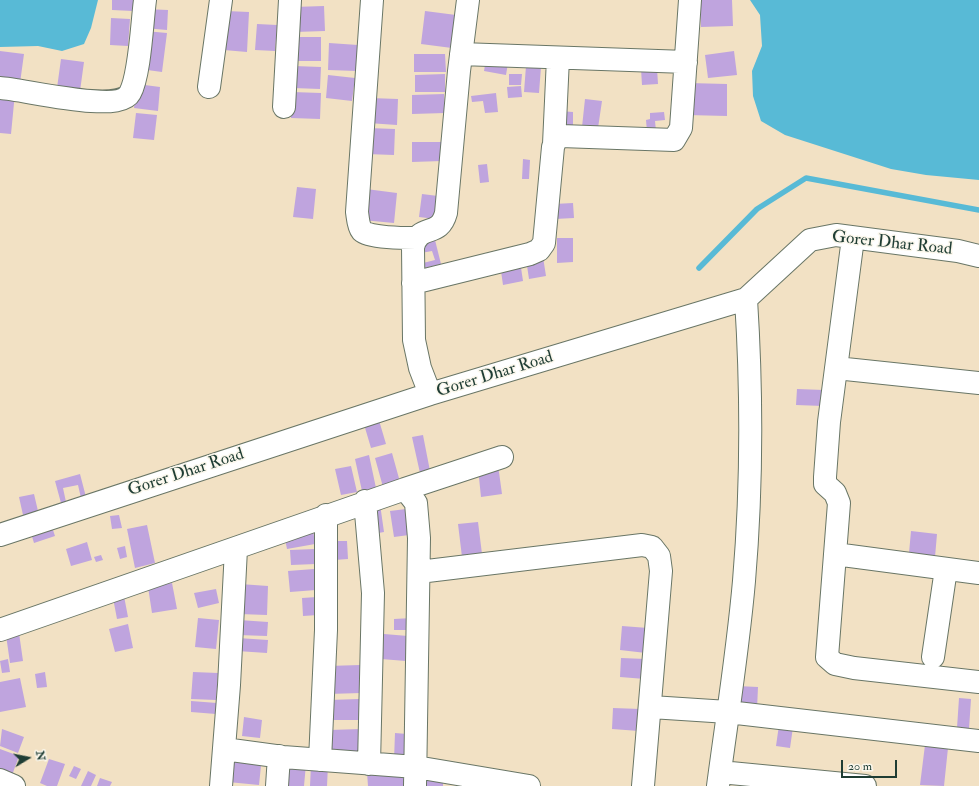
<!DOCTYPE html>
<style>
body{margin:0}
#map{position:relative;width:979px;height:786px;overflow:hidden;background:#f2e1c4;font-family:"IM FELL Double Pica",serif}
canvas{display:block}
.north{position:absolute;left:8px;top:738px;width:40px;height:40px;-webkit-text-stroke:3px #fbf7ec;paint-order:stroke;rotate:80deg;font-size:11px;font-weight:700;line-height:16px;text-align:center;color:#1f3d34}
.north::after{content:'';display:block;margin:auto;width:14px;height:18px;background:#1f3d34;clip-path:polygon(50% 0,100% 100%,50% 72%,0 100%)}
.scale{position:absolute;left:841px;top:760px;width:56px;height:18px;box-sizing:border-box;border:2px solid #1f3d34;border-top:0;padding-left:5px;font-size:12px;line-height:14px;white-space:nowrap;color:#1f3d34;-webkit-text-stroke:3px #fbf7ec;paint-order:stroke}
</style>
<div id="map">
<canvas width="979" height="786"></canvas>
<div class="north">N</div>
<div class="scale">20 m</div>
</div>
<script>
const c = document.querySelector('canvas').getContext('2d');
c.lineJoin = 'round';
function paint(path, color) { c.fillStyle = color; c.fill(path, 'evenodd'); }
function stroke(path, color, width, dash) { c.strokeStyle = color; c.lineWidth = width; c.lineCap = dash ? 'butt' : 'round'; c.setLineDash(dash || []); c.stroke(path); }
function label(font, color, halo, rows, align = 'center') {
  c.font = font + ' "IM FELL Double Pica",serif'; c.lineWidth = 3; c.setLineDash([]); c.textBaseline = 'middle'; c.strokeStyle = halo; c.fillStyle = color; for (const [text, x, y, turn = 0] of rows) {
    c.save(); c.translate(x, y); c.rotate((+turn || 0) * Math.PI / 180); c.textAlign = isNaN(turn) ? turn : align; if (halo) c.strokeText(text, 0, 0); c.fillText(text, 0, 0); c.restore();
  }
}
paint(new Path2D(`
 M0 0H98L91 28 84 44 62 51 38 46 0 47Z
 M750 0H979V180L926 175 891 169 785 135 761 121 753 96 752 71 762 46 760 15Z`), '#58bad6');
stroke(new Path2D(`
 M699 268 757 209 806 178 979 210`), '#58bad6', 5.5);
paint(new Path2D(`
 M112 0H133V11L112 10Z
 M700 0H732L733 26 701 27Z
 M324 6 325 31 295 32 294 7Z
 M145 9 168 10 167 30 144 28Z
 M226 11 249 12 247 52 224 50Z
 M425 11 456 15 452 48 421 44Z
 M111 18 130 19 128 46 110 45Z
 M257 24 277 25 275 51 255 50Z
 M145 31 167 33 162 72 140 69Z
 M295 37H321V61H295Z
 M329 43 358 45 357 71 328 70Z
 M0 51 24 54 20 83 0 80Z
 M734 51 737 75 708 78 705 55Z
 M414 54H445L446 72H414Z
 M61 59 84 62 80 91 57 88Z
 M486 59 508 63 506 75 484 71Z
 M294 66 321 67 320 89 293 88Z
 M526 66 541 67 539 93 524 92Z
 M657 68 658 84 642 85 641 69Z
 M445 74V92H415V75Z
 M509 74H522L521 85H509Z
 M328 75 355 78 352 101 326 98Z
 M688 83 727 84V116L687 115Z
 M137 84 160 87 158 111 134 108Z
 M521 86 522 97 508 98 507 87Z
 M0 92 15 93 11 134 0 133Z
 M292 92 321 93 320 119 291 118Z
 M496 93 498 112 485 113 483 101 472 102 471 96Z
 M444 94 445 113 412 114V95Z
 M370 98 398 99 397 125 368 123Z
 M585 99 602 101 598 128 582 127Z
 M559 111 573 112V127L558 126Z
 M664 112 665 120 655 121 656 131 647 132 646 120 650 119V113Z
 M136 113 157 115 154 140 133 138Z
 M368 128 395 129 394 155 366 154Z
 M412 142H441L442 161 412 162Z
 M523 159 530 160 529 179H522Z
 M487 164 489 182 480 183 478 165Z
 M297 187 316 189 313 219 293 217Z
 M366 189 397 193 394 223 362 220Z
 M422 194 438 196 436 219 419 217Z
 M573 203 574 218 555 219 554 204Z
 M557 238H573V262L557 263Z
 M435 240 441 264 424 268 423 263 435 260 432 251 421 253 419 244Z
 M543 257 546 276 529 279 526 259Z
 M520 261 523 281 503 285 500 264Z
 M797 389 824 390 823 406 796 405Z
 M378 417 386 444 371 448 363 421Z
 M423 435 430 471 420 473 412 437Z
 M392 453 400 482 383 487 375 458Z
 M369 455 376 488 362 491 355 459Z
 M498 465 502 494 481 497 478 468Z
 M351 466 357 492 341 495 335 469Z
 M80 474 86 497 81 498 78 485 63 488 66 502 61 503 55 481Z
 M34 494 38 511 23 515 19 497Z
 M380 504 384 532 373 534 369 506Z
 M406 509 409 535 394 537 390 511Z
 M119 515 122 528 112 529 110 516Z
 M478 522 482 554 462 557 458 524Z
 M51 524 55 536 34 543 30 530Z
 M147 525 155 563 135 568 127 529Z
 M313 529 315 544 287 549 284 534Z
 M911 531 937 534 935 557 909 553Z
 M333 541H347L348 559 334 560Z
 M87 542 92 560 71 566 66 549Z
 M125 546 127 557 120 559 117 548Z
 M315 549 316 564 291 565 290 550Z
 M101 555 103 560 96 562 94 557Z
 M314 569 316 590 290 592 288 571Z
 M172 583 177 609 152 613 148 587Z
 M240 584 268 586 267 615 239 614Z
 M216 589 219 603 198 608 194 593Z
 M124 596 128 617 117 619 113 598Z
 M317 597 318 615 303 616 302 598Z
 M198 618 219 620 216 649 195 647Z
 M412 618V630H394V619Z
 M239 620 268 622 267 636 238 635Z
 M128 624 133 648 115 652 109 629Z
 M622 626 648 628 646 653 620 650Z
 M19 633 23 661 10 663 6 635Z
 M384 634 408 636 406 661 381 659Z
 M238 638 268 640 267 653 237 651Z
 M621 658 646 659 645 679 620 677Z
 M8 659 10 672 2 673 0 661Z
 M360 665 361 693 328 694V666Z
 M45 672 47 687 37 688 35 674Z
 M193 672 218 673 216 700 191 699Z
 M20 678 26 707 0 712V682Z
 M737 686 758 687 757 709H736Z
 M959 698 971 699 969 729 957 728Z
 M359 699V720H329V700Z
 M191 701 217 703 216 714 191 712Z
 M613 708 640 709 639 731 612 729Z
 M244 717 262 720 260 738 242 736Z
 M779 725 793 727 790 748 776 746Z
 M2 729 24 737 18 753 0 746Z
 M361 729V754H329V730Z
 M395 733 407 734 406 760H394Z
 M925 745 948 748 944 786 920 785Z
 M0 749 19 756 11 778 0 773Z
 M231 753 262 756 259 785 228 782Z
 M49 759 65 764 57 786H47L40 783Z
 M287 762 306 764 304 786H285Z
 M311 765H328L327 786H310Z
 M74 766 81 769 76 779 69 776Z
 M88 771 96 775 91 786H81Z
 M404 771 405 786H368L367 772Z
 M100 778 112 782 110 786H97Z
 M427 779 443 780V786H426Z`), '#bfa4de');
const minor = new Path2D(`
 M372 0 357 212C358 218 358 226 362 231 369 238 405 238 416 238
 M461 54 686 62
 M209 87 221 0
 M0 88C23 89 119 114 130 93 140 75 142 22 145 0
 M284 107 290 0
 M554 144 558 58
 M853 238 829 422 825 477V484L835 493 839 503 827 657 835 664 854 668 979 682
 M413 283 530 254 539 250 544 243 553 147 556 139 561 136 674 140 681 128 690 0
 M836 368 979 383
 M430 394 420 368 414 340 413 247C420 222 439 239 446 213L459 71 468 0
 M405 489 502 457
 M365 501 373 593 369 764
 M0 535 430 394 746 299 810 240 836 235 958 251 979 256
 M835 554 979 573
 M419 572 642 545 652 547 659 556 661 571 643 786
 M0 630 405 489 416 503 419 538 415 786
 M933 657 946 569
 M651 707 728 712 979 741
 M224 749 283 757 416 767 529 786
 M320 760 326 630V515
 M720 772 865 786
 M0 780 14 786
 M221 786 229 685 236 549
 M277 786 279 756
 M718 786C727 718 738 650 744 581 752 487 752 393 746 299`);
stroke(minor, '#697666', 24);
stroke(minor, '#fff', 22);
label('17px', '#1f3d34', '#fbf7ec', [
 ["Gorer Dhar Road",892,244,6],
 ["Gorer Dhar Road",495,375,-17],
 ["Gorer Dhar Road",186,473,-18]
]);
</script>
